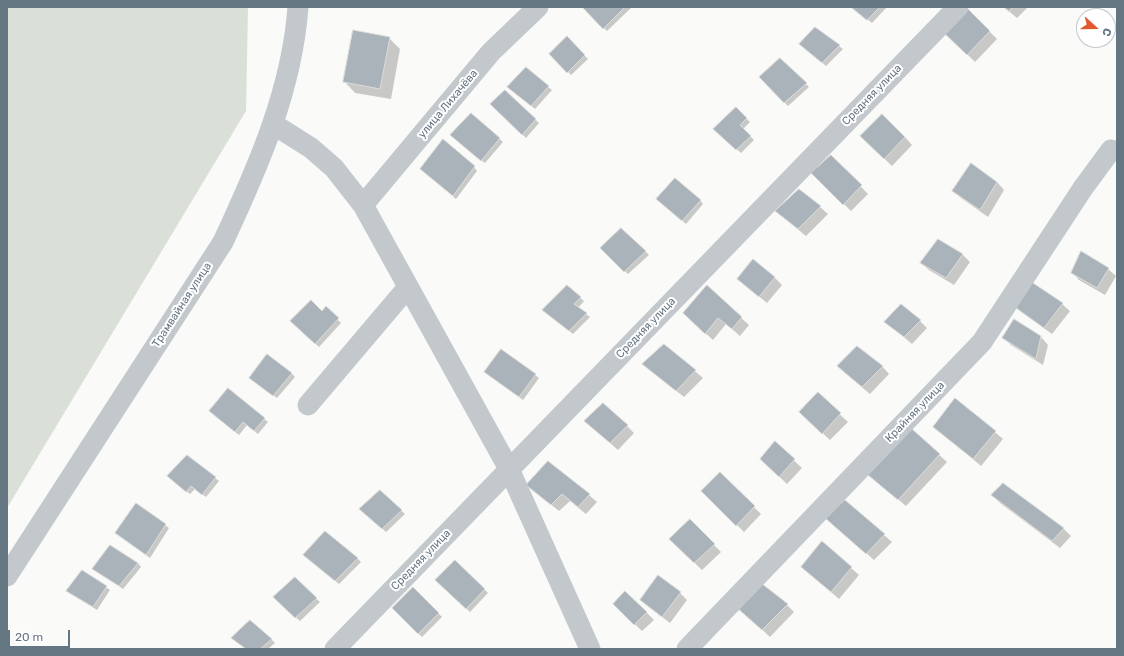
<!DOCTYPE html>
<meta charset="utf-8">
<style>
body{margin:0}
#map{position:relative;width:1124px;height:656px;overflow:hidden;background:#fafaf8;font-family:Rubik,sans-serif}
canvas{display:block}
.frame{position:absolute;inset:0;border:8px solid #657683;pointer-events:none}
.north{position:absolute;left:1076px;top:8px;width:40px;height:40px;box-sizing:border-box;background:#fff;border:1px solid #c1c8cd;border-radius:50%;rotate:111deg;font-size:11px;font-weight:700;line-height:16px;text-align:center;color:#657683}
.north::after{content:'';display:block;margin:auto;width:14px;height:18px;background:#e4572e;clip-path:polygon(50% 0,100% 100%,50% 72%,0 100%)}
.scale{position:absolute;left:8px;top:630px;width:62px;height:18px;box-sizing:border-box;border:2px solid #657683;border-top:0;padding-left:5px;font-size:12px;line-height:14px;white-space:nowrap;color:#657683;-webkit-text-stroke:3px #fff;paint-order:stroke}
</style>
<div id="map">
<canvas width="1124" height="656"></canvas>
<div class="frame"></div>
<div class="north">С</div>
<div class="scale">20 m</div>
</div>
<script>
const c = document.querySelector('canvas').getContext('2d');
c.lineJoin = 'round';
function paint(path, color) { c.fillStyle = color; c.fill(path, 'evenodd'); }
function stroke(path, color, width, dash) { c.strokeStyle = color; c.lineWidth = width; c.lineCap = dash ? 'butt' : 'round'; c.setLineDash(dash || []); c.stroke(path); }
function label(font, color, halo, rows, align = 'center') {
  c.font = font + ' Rubik,sans-serif'; c.lineWidth = 4; c.setLineDash([]); c.textBaseline = 'middle'; c.strokeStyle = halo; c.fillStyle = color; for (const [text, x, y, turn = 0] of rows) {
    c.save(); c.translate(x, y); c.rotate((+turn || 0) * Math.PI / 180); c.textAlign = isNaN(turn) ? turn : align; if (halo) c.strokeText(text, 0, 0); c.fillText(text, 0, 0); c.restore();
  }
}
paint(new Path2D(`
 M7 7H248L246 111 7 508Z`), '#dadfd7');
paint(new Path2D(`
 M586 7H632L607 31 584 8Z
 M852 7H887L872 23Z
 M1004 7H1028L1017 18Z
 M967 9 997 39 975 62 944 31Z
 M816 29 843 49 826 66 800 44Z
 M389 38 400 49 391 99 355 93 344 81Z
 M567 38 588 59 571 75 551 54Z
 M780 59 809 87 788 106 761 77Z
 M526 69 552 90 535 109 512 90Z
 M505 91 539 123 526 138 491 104Z
 M736 109 750 122 743 129 754 140 741 153 718 132Z
 M471 114 503 142 485 163 455 139Z
 M861 136 905 137 912 145 892 166Z
 M831 156 868 194 851 211 812 173Z
 M474 167 477 171 456 199 425 173Z
 M997 182 1004 190 988 217 961 198 953 191Z
 M799 190 820 207 828 214 806 236 784 218Z
 M700 200 703 204 686 224 661 202Z
 M939 240 963 255 970 262 954 285 929 270 921 263Z
 M601 248 645 251 649 255 628 274Z
 M1108 269 1116 276 1105 295 1079 280 1072 272Z
 M774 277 782 285 767 303 738 279Z
 M567 287 584 301 578 308 590 317 573 334 547 313Z
 M707 287 749 325 740 336 726 324 713 340 692 321Z
 M1062 304 1070 311 1052 334 1021 312 1014 305Z
 M326 308 341 323 319 347 291 321 322 312Z
 M920 321 927 328 912 344 886 322Z
 M1041 337 1048 345 1043 365 1011 345 1004 338Z
 M665 346 703 378 684 397 651 371Z
 M882 366 889 374 870 394 845 373Z
 M291 373 295 377 277 398 250 378Z
 M489 375H535L539 378 523 400Z
 M228 390 268 422 258 434 247 425 239 435 214 415Z
 M818 394 848 422 830 440 800 412Z
 M956 399 1003 439 981 466 934 426Z
 M585 421 627 426 634 433 618 450Z
 M912 430 947 462 906 506 869 475Z
 M775 443 802 468 787 484 761 459Z
 M720 474 761 514 744 532 703 491Z
 M215 478 219 481 206 497 195 489 190 494 172 480Z
 M1003 484 1064 529 1071 536 1060 548 1000 503 992 495Z
 M527 485 589 495 597 502 586 514 570 501 559 511Z
 M380 491 405 514 386 532 364 512Z
 M845 501 892 542 874 560 834 525Z
 M690 521 721 552 702 570 670 539Z
 M165 525 169 528 150 558 116 533Z
 M308 558H357L361 562 339 584Z
 M455 561 488 593 470 612 437 580Z
 M138 563 141 567 123 589 93 569Z
 M851 568 859 575 839 599 810 574Z
 M82 571 110 590 97 610 71 594 67 591Z
 M295 579 320 602 300 621 275 598Z
 M413 588 442 617 422 637 393 608Z
 M680 593 687 600 670 623 649 607 641 600Z
 M614 604 646 612 654 620 642 631Z
 M787 605 794 612 770 637 745 614Z
 M271 639 275 643 268 649H246Z`), '#0003');
const building = new Path2D(`
 M584 7H625L603 29 583 8Z
 M851 7H880L867 20Z
 M1004 7H1013L1009 11Z
 M967 8 990 31 967 55 942 31Z
 M815 27 840 45 822 63 799 44Z
 M353 30 390 37 380 89 343 82Z
 M567 36 585 55 567 73 549 54Z
 M780 58 807 83 784 103 759 77Z
 M526 67 549 86 531 106 507 87Z
 M505 90 536 119 522 135 490 104Z
 M736 107 747 118 740 125 751 136 736 150 713 129Z
 M471 113 500 138 481 161 450 135Z
 M882 114 905 137 884 159 860 136Z
 M443 139 475 166 453 196 420 169Z
 M831 155 862 185 843 205 811 173Z
 M971 163 997 182 980 210 952 191Z
 M675 178 701 200 682 221 656 199Z
 M799 189 821 206 798 229 775 211Z
 M621 228 646 251 624 272 600 248Z
 M938 239 963 254 946 278 920 263Z
 M1081 251 1109 268 1097 288 1071 273Z
 M753 259 775 277 759 297 737 279Z
 M1030 281 1063 303 1044 328 1012 305Z
 M567 285 581 297 574 304 587 313 569 331 542 310Z
 M707 285 742 317 732 329 718 318 705 334 683 313Z
 M311 300 322 311 326 306 339 318 315 344 290 321Z
 M901 304 921 320 904 337 884 322Z
 M1014 319 1041 336 1036 359 1002 338Z
 M664 344 696 370 676 391 642 364Z
 M857 346 883 366 862 387 837 366Z
 M501 349 536 374 519 397 484 372Z
 M267 354 292 373 273 396 249 378Z
 M228 388 265 418 254 431 243 422 235 432 209 411Z
 M818 392 841 413 822 434 799 412Z
 M955 398 996 431 973 459 933 427Z
 M603 403 628 425 610 443 584 421Z
 M912 429 940 454 898 500 868 475Z
 M775 441 795 459 779 477 760 459Z
 M187 455 216 477 202 495 191 486 186 492 167 476Z
 M548 461 590 494 578 507 562 494 551 505 526 485Z
 M720 472 755 506 736 526 701 491Z
 M1003 483 1064 528 1052 541 991 495Z
 M380 490 402 510 382 529 359 509Z
 M845 500 885 534 866 554 825 518Z
 M136 503 166 524 146 555 115 533Z
 M690 519 715 544 694 563 669 539Z
 M325 531 358 558 335 581 303 555Z
 M822 541 852 567 831 592 801 567Z
 M110 545 138 563 119 586 92 569Z
 M455 560 485 589 466 609 435 580Z
 M82 570 107 586 93 607 66 591Z
 M658 575 681 592 662 617 640 600Z
 M295 577 317 598 295 618 273 597Z
 M761 583 788 604 762 630 736 607Z
 M413 587 439 613 418 634 392 608Z
 M625 591 647 612 634 625 613 604Z
 M250 620 272 639 260 649H246L231 638Z`);
paint(building, '#aab3b9');
stroke(building, '#dcdcda', 1);
stroke(new Path2D(`
 M273 124 311 148 334 168 363 205 509 469 590 649
 M363 205 491 52 538 7
 M308 405 408 287
 M7 576 223 242C258 167 292 90 298 7
 M335 649 958 7
 M687 649 982 342 1083 188 1111 150`), '#c3c8cc', 21);
label('11px', '#657683', '#fff', [
 ["Средняя улица",872,95,-46],
 ["улица Лихачёва",448,104,-50],
 ["Трамвайная улица",182,305,-57],
 ["Средняя улица",646,328,-46],
 ["Крайняя улица",915,412,-46],
 ["Средняя улица",421,560,-46]
]);
</script>
